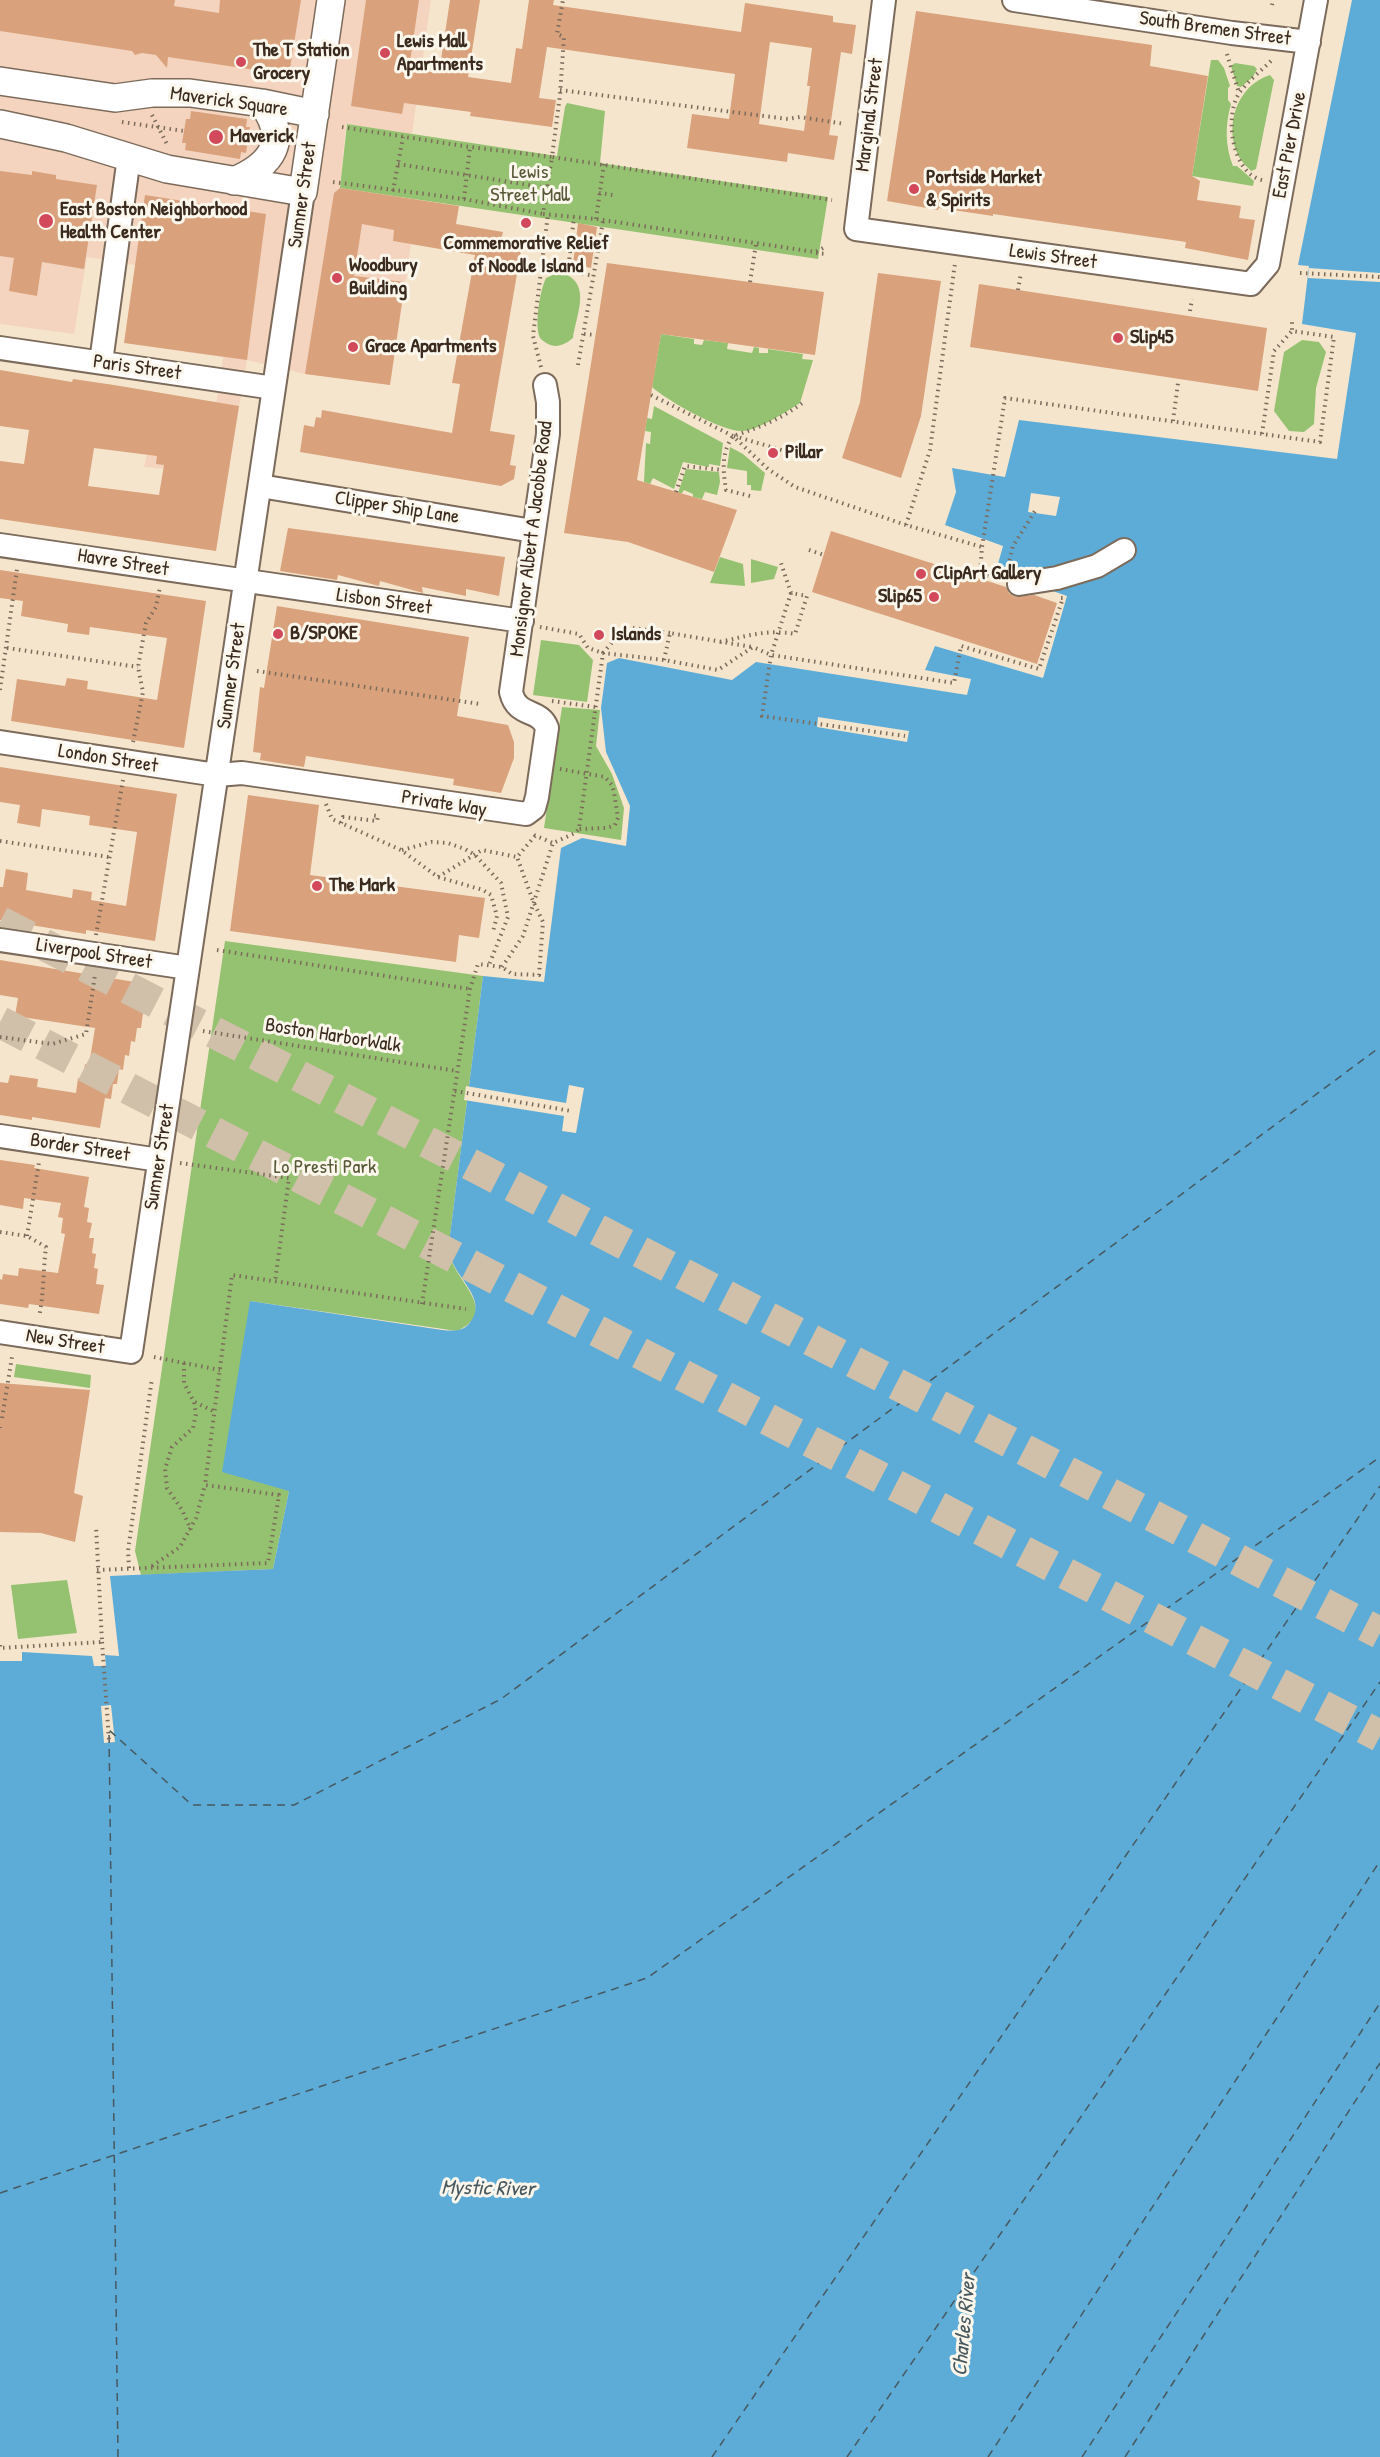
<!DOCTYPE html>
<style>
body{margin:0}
canvas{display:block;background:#f5e5cd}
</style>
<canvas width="1380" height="2457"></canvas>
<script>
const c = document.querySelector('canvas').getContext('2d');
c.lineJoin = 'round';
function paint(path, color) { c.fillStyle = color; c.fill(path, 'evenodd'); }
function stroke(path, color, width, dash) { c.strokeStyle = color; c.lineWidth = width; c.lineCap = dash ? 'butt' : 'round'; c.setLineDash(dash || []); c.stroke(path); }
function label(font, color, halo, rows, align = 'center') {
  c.font = font + ' "Patrick Hand",sans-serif'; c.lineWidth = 6; c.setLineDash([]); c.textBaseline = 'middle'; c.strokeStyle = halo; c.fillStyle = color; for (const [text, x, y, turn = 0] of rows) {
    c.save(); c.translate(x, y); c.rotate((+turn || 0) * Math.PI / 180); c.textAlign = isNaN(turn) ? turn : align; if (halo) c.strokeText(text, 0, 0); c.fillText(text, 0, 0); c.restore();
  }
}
paint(new Path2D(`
 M0 0H431L412 134 346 124 340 188 401 197 393 241 411 244 390 385 305 374 247 360 228 474 144 467 147 454 211 440 223 357 185 352 188 331 135 265 87 257 74 334 0 324Z`), '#f4d4bf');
paint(new Path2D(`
 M1211 60H1218L1224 68 1230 86 1228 88V100L1231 104C1225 125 1225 146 1233 166H1237L1254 181 1253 186 1192 176Z
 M1235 63 1254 66 1257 69 1253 77 1241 87 1237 86 1231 66Z
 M1270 75 1274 80 1256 169 1251 171C1247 167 1242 162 1239 157 1223 127 1237 85 1270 75Z
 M567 103 605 111 600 163 828 197 818 259 340 188 347 124 557 156 565 107Z
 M559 272C593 281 577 312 573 338 561 348 551 349 540 338 534 325 540 290 546 278Z
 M661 334 694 339V344L702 345 704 340 728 343 727 349 752 353 754 347 759 348V353H768V349L803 354 802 359 813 360 800 403C787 411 756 432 741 431 721 431 666 400 652 387Z
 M1302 340 1319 342 1326 352 1316 388 1314 424 1304 432 1289 431 1274 411 1284 352Z
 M654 406 723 443 720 466 709 464V467L683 462 674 489 653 478 650 484 644 482 646 443 650 444 651 432 645 431 647 418 652 419Z
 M730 447 743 454 765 473 761 491 751 490V485H747V471L727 468Z
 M686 469 719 472 720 482 717 495 705 492 702 499 693 497V494L684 490 682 493H678Z
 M720 557 743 564 745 586 710 583Z
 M751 559 778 567 774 579 751 583Z
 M541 640 579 645 593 660 587 702 533 695Z
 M562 707 600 710 596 746 612 774 624 808 621 840 544 828Z
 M225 941 483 976 450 1235C450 1242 449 1252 451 1259 459 1284 499 1312 457 1331L250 1301 289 1491 273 1569 141 1575 135 1551Z
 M16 1364 91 1375 90 1388 14 1377Z
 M67 1580 77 1633 18 1639 11 1585Z`), '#95c270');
paint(new Path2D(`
 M1352 0H1380V2457H0V1661H22V1652L92 1656 94 1666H106L105 1655 119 1656 110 1576 273 1569 289 1491 222 1472 250 1301 442 1330C454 1331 464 1332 471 1321 487 1299 457 1279 451 1258 449 1251 450 1242 450 1235L483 976 544 982 561 848 582 838 626 846 630 806 606 752 601 708 607 663 619 658 732 680 756 662 967 695 971 679 925 670 935 646 1043 678 1067 596 996 571 1003 546 945 525 956 492 952 468 1005 477 1019 420 1337 459 1356 333 1302 324 1309 266 1298 265Z`), '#5dacd7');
paint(new Path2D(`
 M1309 268 1380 273V282L1308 278Z
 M1031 493 1060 497 1056 516 1028 512Z
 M818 717 909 731 907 742 817 727Z
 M569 1085 584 1088 576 1133 562 1131 564 1116 464 1100 466 1086 566 1103Z
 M111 1705 115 1742 104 1743 101 1706Z`), '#f5e5cd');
stroke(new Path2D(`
 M0 2193 647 1978 1380 1457
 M118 2457 109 1730 192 1805H294L501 1699 1380 1047
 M712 2457 1380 1486
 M847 2457 1380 1682
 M988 2457 1380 1861
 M1082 2457 1380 2003
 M1125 2457 1380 2063`), '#47585f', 1.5, [8, 6]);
paint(new Path2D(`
 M0 0H175L174 6 219 13 220 0H301L289 75 168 57 167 68 156 55 142 53 135 55 132 51 0 31Z
 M366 0H419L409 69 439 73 450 0H480L468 77 511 83 516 48 522 49 529 0H554L553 5 741 32 745 3 833 16V22L856 25 852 54 841 52 829 135 838 136 834 160 788 153 787 162 687 148 692 114 729 119 735 74 547 47 539 98 556 100 552 127 470 116 471 112 404 103 402 114 351 106ZM770 42 812 48 807 86H810L804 131 759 124Z
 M916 11 1152 45 1150 66 1208 76 1192 176 1200 181 1197 200 1241 206 1239 218 1255 220 1248 260 1185 248 1186 242 993 214V216L939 208 938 210 887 201Z
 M191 111 247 119 246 127H250L246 153 241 152 240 159 185 150 186 143H182L186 119H190Z
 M0 171 32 175V171L56 175V179L97 185 84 269 42 262 37 296 9 291 14 258 0 256Z
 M340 188 459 206 456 224 503 232 501 241 522 245 490 431 515 435 510 465 516 466 514 479 501 486 300 452 304 425 314 427 316 417 321 418 322 410 452 433 460 384 452 383 475 255 393 241 394 230 362 224 354 276 405 282 390 385 305 374 334 193Z
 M145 195 266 214 247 360 124 343Z
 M578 223 597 227 591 268 573 264Z
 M607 263 824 292 815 355 661 334 637 480 737 510 714 572 628 542 564 533Z
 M878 273 941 281 921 416 901 478 842 458 860 402Z
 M979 284 1267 328 1258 391 970 347Z
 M0 370 72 382 73 379 114 385 239 406 216 551 0 519V461L24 464 29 430 0 426ZM94 448 157 456 156 464 164 465 159 495 88 486Z
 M288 528 505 557 499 596 466 589V596L422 587 423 593 380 581 379 586 338 575 337 580 280 571Z
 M831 531 1006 587 1009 593 1015 597 1034 595 1057 603 1037 664 812 592Z
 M0 570 206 601 184 748 11 721 17 679 65 686 67 678 88 681 87 689 157 700 167 638 90 627 89 635 67 632 68 624 21 616 23 601 0 598Z
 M277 606 469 637 457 716 508 725 514 742V758L501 793 453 785 454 779 306 756 304 767 260 760 261 753 253 752 260 687 264 688Z
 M0 767 177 794 155 941 86 930V934L0 920V887H3L6 869 28 873 26 890 72 898 73 889 92 892 91 900 126 906 137 832 89 825 90 816 42 809 40 827 17 823 20 805 0 802Z
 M248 795 319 805 310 875 485 898 479 938 459 935 456 962 230 931Z
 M0 960 147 984 141 1028H137L135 1042 131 1041 129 1056 125 1055 123 1070 119 1069 117 1084H113L111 1099 105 1098 100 1128 32 1117V1120L0 1115V1082L8 1083 10 1075 38 1079 37 1087 76 1093 78 1078 83 1079 85 1064 89 1065 95 1028 15 1016 18 998 0 995Z
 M0 1160 35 1165 34 1168 89 1177 84 1207 89 1208 87 1222 92 1223 89 1238H94L92 1253 96 1254 94 1268 98 1269 96 1284 104 1285 99 1314 29 1304 28 1308 0 1304V1279L2 1280 3 1274 18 1276 19 1268 58 1273 65 1234 61 1233 63 1218 58 1217 61 1203 24 1198 23 1209 0 1205Z
 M0 1383 90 1390 74 1493 83 1496 75 1542 41 1533 0 1532Z`), '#d9a27c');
stroke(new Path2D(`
 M0 922 1380 1633
 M0 1022 1380 1736`), '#d0c0aa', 32, [32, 16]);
const minor = new Path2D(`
 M884 0 856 229 1251 284 1268 264 1316 0
 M1014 0 1232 33 1309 42
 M0 348 274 388
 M101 362 129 157
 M260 486 533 531
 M0 545 522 621
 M1019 584 1057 578 1097 566 1124 550
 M0 742 217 775 242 773 526 814 534 808 537 797 547 728C540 708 517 718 511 692L548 434V402L545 385
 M0 940 188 968
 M0 1136 159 1160
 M0 1332 131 1352 303 192`);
const major = new Path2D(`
 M0 81 115 98 152 93H190L262 103 315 114
 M0 124 66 138 167 169 303 192 331 0
 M234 181C272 165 290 140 262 103`);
stroke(minor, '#7c6b5b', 26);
stroke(major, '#7c6b5b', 30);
stroke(new Path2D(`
 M1272 5 1273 0
 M1227 54 1239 93
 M560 90 788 119 800 117 845 124
 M152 115 168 146
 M122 122 184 131
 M342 127 470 147 552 157 560 95 564 37 557 34 563 0
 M398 164 547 188
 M1262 180C1231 173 1224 114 1240 92 1249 80 1262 70 1273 59
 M333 182 464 199 543 214
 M393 191 403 137
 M599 193 613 195
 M464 199 470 147
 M596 219 604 164
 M823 248 815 252 596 219 543 214 552 157 832 200
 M816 253 827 254
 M541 265 594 276
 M568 271 574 217
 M1300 273 1380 277
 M750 282 756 244
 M1018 290 1021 273
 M1190 311 1192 299
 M584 334 596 335
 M578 365 603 221
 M541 367 533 336 548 214
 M651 395 733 436 768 469 795 487 906 525 982 547
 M1173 421 1178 383
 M1262 434 1274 351 1292 331
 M734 436 788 452
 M676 492 685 466 723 470
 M750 496 726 490C723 470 721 453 733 436 759 428 783 418 805 401
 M906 525 930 450 955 263
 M809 550 824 555
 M1008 566 1013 546 1035 511
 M1000 579 980 574 982 547 1005 398 1320 442 1334 337 1292 331V322
 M791 593 771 655 762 716 905 736
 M540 627 579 634 588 648 603 653 625 627 670 633
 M720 642C746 636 768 629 795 634L807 596 791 593 781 563
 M7 648 138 667
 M664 660 670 633 752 647
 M257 671 480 704
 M0 690 17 569
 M552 701 595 707
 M133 742 143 692 138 667 146 623 156 607 160 587
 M560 769 605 777 612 785 614 792 618 818 615 825 607 828 579 829
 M326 804 332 819 401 850 438 877 483 890 491 895 497 916 493 932
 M341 823 343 817 377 821 378 816 371 815
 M534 835 553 843
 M0 841 109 857
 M402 850 432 842 448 843 465 849 475 855 501 883 508 917 489 965
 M438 877 482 850 517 857
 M96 935 123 780
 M217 950 470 989
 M502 967 523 936 553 843 575 833 579 829 603 653 664 660 718 670 753 647 771 655 954 683 961 646 1039 669 1063 598H1061
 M203 1031 457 1071
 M0 1037 52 1044 86 1034 95 975
 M455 1091 571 1111
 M180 1163 289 1178 275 1282
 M0 1232 27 1236 46 1247C43 1271 44 1293 39 1317
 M27 1236 39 1162
 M422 1304 470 989 478 964 502 967 512 974 539 975 543 922 533 901 517 857 535 836
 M154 1357 220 1370
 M184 1363V1383L194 1402 196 1414 193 1428 172 1447 165 1469 167 1488 182 1510 191 1530
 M195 1402 215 1412
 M2 1418 12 1357
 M0 1428V1427
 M152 1566 180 1547 196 1518 205 1485
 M129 1568 128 1551 152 1378
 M97 1570 268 1563 279 1495 205 1485 232 1275 466 1309
 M102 1642 109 1740
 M0 1645V1648L102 1642 96 1526`), '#7c6b5b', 4, [1.5, 4.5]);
stroke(minor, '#fff', 22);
stroke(major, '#fff', 27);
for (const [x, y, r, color] of [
 [385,53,6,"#d1495b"],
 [241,62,6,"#d1495b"],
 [216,137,8,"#d1495b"],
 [914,189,6,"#d1495b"],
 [46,221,8,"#d1495b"],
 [526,223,6,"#d1495b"],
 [337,278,6,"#d1495b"],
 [1118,338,6,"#d1495b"],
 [353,347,6,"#d1495b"],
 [773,453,6,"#d1495b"],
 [921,574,6,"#d1495b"],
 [934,597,6,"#d1495b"],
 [278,634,6,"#d1495b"],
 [599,635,6,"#d1495b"],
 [317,886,6,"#d1495b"]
]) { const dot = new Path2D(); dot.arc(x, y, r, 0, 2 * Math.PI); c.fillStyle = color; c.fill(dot); stroke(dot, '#fbf7ec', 2); }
label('20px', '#3b2a1e', '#fbf7ec', [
 ["South Bremen Street",1215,29,8],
 ["Maverick Square",229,102,8],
 ["Marginal Street",870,115,-83],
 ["East Pier Drive",1290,145,-79],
 ["Sumner Street",303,195,-82],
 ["Lewis Street",1053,257,8],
 ["Paris Street",137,368,8],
 ["Clipper Ship Lane",397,508,9],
 ["Monsignor Albert A Jacobbe Road",532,539,-83],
 ["Havre Street",123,563,9],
 ["Lisbon Street",384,602,8],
 ["Sumner Street",232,676,-82],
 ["London Street",108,759,9],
 ["Private Way",444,804,9],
 ["Liverpool Street",94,954,9],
 ["Boston HarborWalk",333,1036,9],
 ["Border Street",80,1148,9],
 ["Sumner Street",160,1157,-81],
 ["New Street",65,1342,9]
]);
label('bold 20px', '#3b2a1e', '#fbf7ec', [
 ["Lewis Mall",397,42],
 ["Apartments",397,65],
 ["The T Station",253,51],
 ["Grocery",253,74],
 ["Maverick",230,137],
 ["Portside Market",926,178],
 ["& Spirits",926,201],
 ["East Boston Neighborhood",60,210],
 ["Health Center",60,233],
 ["Commemorative Relief",526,244,"center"],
 ["of Noodle Island",526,267,"center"],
 ["Woodbury",349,266],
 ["Building",349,289],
 ["Slip45",1130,338],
 ["Grace Apartments",365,347],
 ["Pillar",785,453],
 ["ClipArt Gallery",933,574],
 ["Slip65",922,597,"right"],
 ["B/SPOKE",290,634],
 ["Islands",611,635],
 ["The Mark",329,886]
], 'left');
label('20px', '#565837', '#fbf7ec', [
 ["Lewis",530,173],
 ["Street Mall",530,196],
 ["Lo Presti Park",325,1168]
]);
label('italic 21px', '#47585f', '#fbf7ec', [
 ["Mystic River",488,2189,1],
 ["Charles River",965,2325,-85]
]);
</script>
